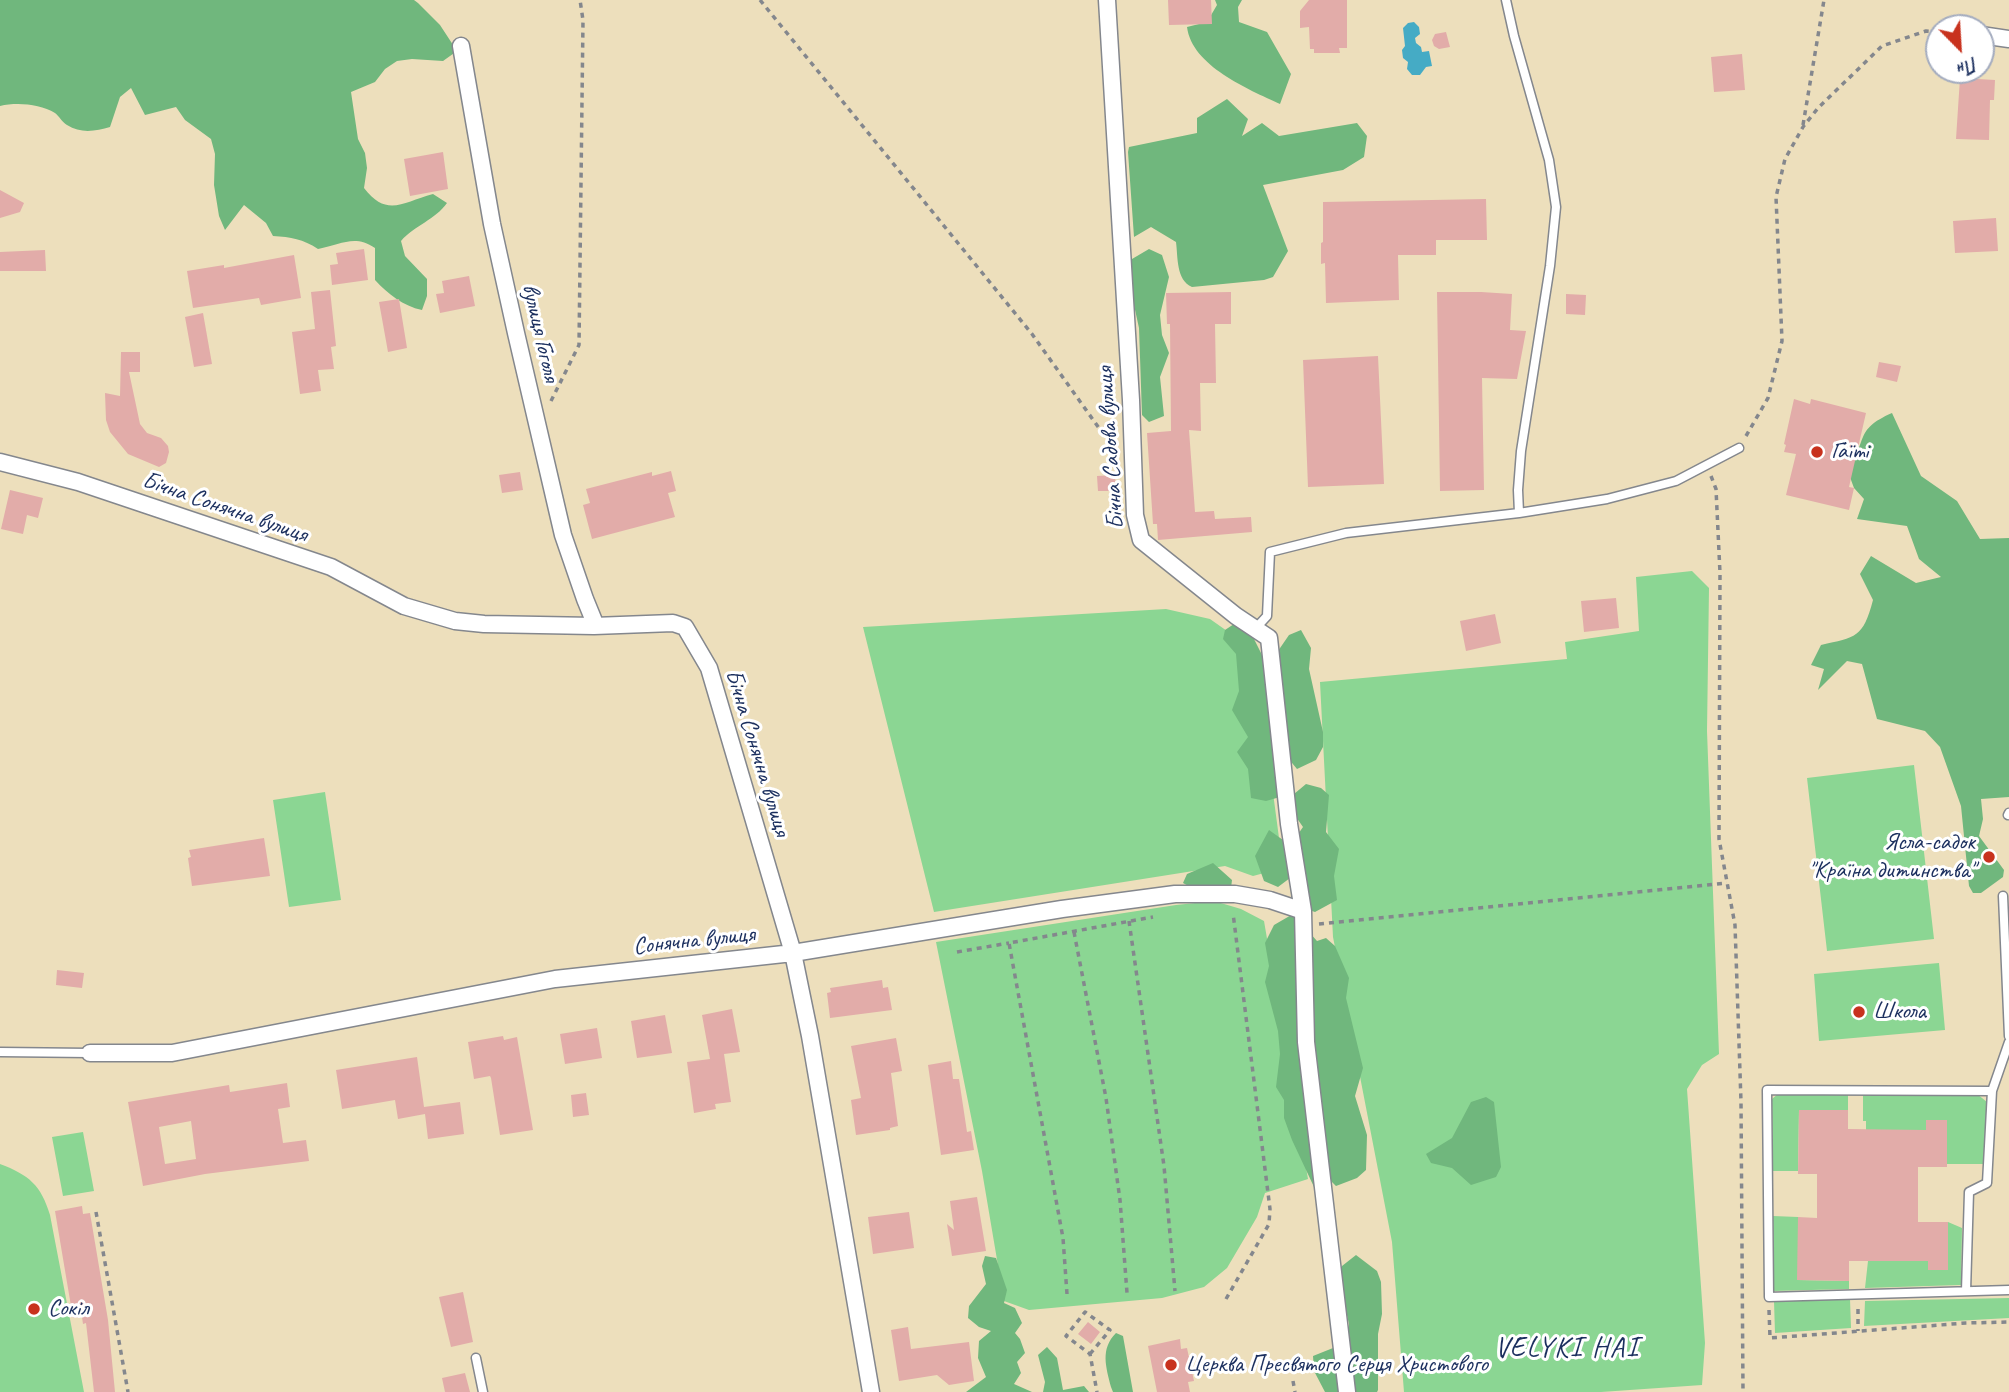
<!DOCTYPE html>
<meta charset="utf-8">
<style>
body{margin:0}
#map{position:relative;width:2009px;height:1392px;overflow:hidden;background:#eddfbc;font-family:Caveat,sans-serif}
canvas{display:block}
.north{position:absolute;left:1925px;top:14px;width:70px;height:70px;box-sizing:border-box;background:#fff;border:2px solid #a4acbf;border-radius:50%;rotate:156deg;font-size:19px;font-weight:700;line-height:28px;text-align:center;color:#1b2f5e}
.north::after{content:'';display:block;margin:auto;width:24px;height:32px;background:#c8321e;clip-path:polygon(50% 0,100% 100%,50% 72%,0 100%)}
</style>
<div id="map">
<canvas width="2009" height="1392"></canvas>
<div class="north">Пн</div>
</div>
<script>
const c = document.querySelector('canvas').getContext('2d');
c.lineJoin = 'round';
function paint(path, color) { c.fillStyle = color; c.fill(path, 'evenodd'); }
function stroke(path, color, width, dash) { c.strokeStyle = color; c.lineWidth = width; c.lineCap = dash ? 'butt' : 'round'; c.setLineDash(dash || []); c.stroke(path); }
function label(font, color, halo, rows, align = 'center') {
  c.font = font + ' Caveat,sans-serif'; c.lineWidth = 6; c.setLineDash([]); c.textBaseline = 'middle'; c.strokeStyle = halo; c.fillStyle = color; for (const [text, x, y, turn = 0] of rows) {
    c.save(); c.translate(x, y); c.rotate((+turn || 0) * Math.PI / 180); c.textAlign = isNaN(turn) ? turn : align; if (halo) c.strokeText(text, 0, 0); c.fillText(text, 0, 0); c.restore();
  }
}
paint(new Path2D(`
 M1692 571 1709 588 1707 731 1719 1054 1702 1065 1687 1089 1705 1343 1702 1385 1601 1392H1404L1392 1242 1333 937 1320 682 1567 659 1565 642 1639 631 1636 577Z
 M1166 609 1210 619 1254 650 1283 868 1253 876 1225 866 934 912 863 627Z
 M1914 765 1934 939 1827 951 1807 778Z
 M325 792 341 900 289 907 273 800Z
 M1214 901 1241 909 1264 921 1308 1179 1265 1193 1257 1217 1227 1268 1204 1287 1162 1298 1029 1310 1004 1301 982 1171 936 942 1176 905Z
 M1939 963 1945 1030 1819 1041 1814 974Z
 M1779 1093H1848V1110H1799L1798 1171H1773L1772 1099Z
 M1863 1093 1977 1094 1987 1102 1985 1164H1947V1120H1926V1130H1866V1121H1863Z
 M83 1132 94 1191 63 1196 52 1137Z
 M0 1164C29 1175 41 1185 50 1215L84 1392H0Z
 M1773 1216 1798 1217V1280L1849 1281V1289L1774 1291Z
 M1948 1222 1962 1228 1961 1285 1865 1288 1868 1261H1928V1270H1947Z
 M2009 1298V1318L1864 1326 1865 1301Z
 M1850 1299 1851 1328 1775 1333 1774 1301Z`), '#8bd693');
paint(new Path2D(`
 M0 0H414L418 3 440 25 457 51 443 61 412 59 397 61 385 69 375 82 351 92 358 139 365 153 367 168 364 188C387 218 403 202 433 194L447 203C435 220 415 225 401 241L405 256 427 279V296L422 310C403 306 388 294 375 280V248C354 234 341 245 318 249 303 239 291 237 273 236L266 223 244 205 225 230 219 216 214 185 215 154 211 139 185 120 176 107 145 115 131 88 120 97 110 127C96 131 81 134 67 125 62 122 59 116 55 113 40 104 17 102 0 106Z
 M1215 0H1242L1238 7 1239 22 1267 32 1291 74 1280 104C1248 89 1192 66 1187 27L1207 22 1217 5Z
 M1227 99 1248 119 1242 136 1262 123 1279 136 1357 123 1367 136 1364 157 1343 170 1263 185 1288 251 1273 277 1264 280 1192 287C1176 280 1178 257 1176 242L1151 227 1134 237 1128 152 1129 147 1197 133V118Z
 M1149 249 1162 255 1169 277 1160 315 1162 335 1169 353 1160 377 1164 416 1149 422 1142 415 1139 328 1127 273 1132 259Z
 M1892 413 1921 476 1957 501 1980 539 2009 538V797L1981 799 1983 819 1979 836 2004 870 2003 877 1981 893H1973L1969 886 1961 806 1940 747 1925 731 1877 719 1862 664 1847 661 1818 690 1824 669 1811 665 1821 645C1856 637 1863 638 1873 600L1860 574 1871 556 1916 583 1941 577 1919 559 1907 526 1857 519 1864 499 1854 488 1847 469C1869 441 1853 430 1892 413Z
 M1237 622 1254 639 1270 671 1277 708 1270 729 1288 773 1280 797 1266 801 1251 798 1248 769 1237 752 1248 737 1232 710 1239 691 1236 654 1223 639 1225 630Z
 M1301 630 1311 648 1309 669 1323 732V747L1316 760 1297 769 1283 752 1278 651 1289 635Z
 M1306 784 1321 788 1329 795 1326 832 1339 849 1334 876 1337 900 1315 912 1306 909 1294 840 1303 827 1287 804 1288 799Z
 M1269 830 1290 845 1294 875 1278 887 1264 881 1255 856Z
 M1213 863 1232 880 1231 888 1207 896 1183 883 1187 874Z
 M1293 914 1317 941 1326 938 1335 946 1349 978 1346 998 1363 1068 1355 1096 1367 1135 1366 1170 1357 1178 1336 1186 1331 1181 1314 1187 1292 1140 1284 1118V1100L1276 1087 1280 1054 1278 1031 1265 982 1269 966 1265 943 1274 925Z
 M1486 1097 1494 1102 1501 1167 1496 1177 1471 1185 1452 1168 1431 1163 1426 1154 1452 1138 1471 1102Z
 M1356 1255 1377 1271 1381 1282 1382 1314 1378 1334V1390L1377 1392H1325L1314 1371 1313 1356 1348 1342 1349 1324 1339 1281 1342 1266Z
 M985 1256 996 1258 1007 1290 1004 1303 1015 1308 1022 1323 1015 1333 1020 1339 1025 1353 1017 1362 1021 1373 1014 1384 1032 1392H966L986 1377 978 1358 979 1341 991 1331 979 1327 968 1318 969 1306 986 1284 982 1266Z
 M1116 1333 1123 1336 1133 1392H1113L1111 1387C1106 1367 1100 1349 1116 1333Z
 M1047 1347 1057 1358 1063 1390 1084 1386 1089 1392H1043L1045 1382 1038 1355Z`), '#70b77d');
paint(new Path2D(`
 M1414 22 1419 27 1420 34 1415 38 1416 43 1421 47 1422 52 1429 51 1432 66 1426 67 1420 75H1412L1407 69 1408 62 1403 58 1402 50 1405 46 1403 28 1408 23Z`), '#45abc5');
paint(new Path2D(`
 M1168 0H1211L1212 24 1169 25Z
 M1309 0H1347V48H1339L1340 53H1314V49H1310L1309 27 1300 28V11Z
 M1446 32 1450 47 1439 49 1434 46 1432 40 1435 34Z
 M1742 54 1745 90 1714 92 1711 57Z
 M1960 78 1995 80 1994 100H1990L1989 140 1956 139Z
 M443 152 448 189 410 196 404 159Z
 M0 190 24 203 20 212 0 218Z
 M1486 199 1487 240H1436V255H1398L1399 300 1326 303 1325 263 1321 264V243L1323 242V202Z
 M1996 218 1998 251 1955 253 1953 221Z
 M364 249 368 280 332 285 330 265 338 264 336 253Z
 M45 250 46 271H0V252Z
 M294 255 301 298 261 305 259 298 193 308 187 271 224 265V268Z
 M469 276 475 306 440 313 436 294 444 293 442 281Z
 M330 290 336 346 331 347 334 369 318 370 321 391 300 394 292 332 315 329 311 292Z
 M1231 292V324H1215L1216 383H1200L1201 431 1189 430 1195 512 1214 511 1215 519 1251 517 1252 532 1158 540 1157 524H1153L1147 433 1171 431 1170 324H1167L1166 293Z
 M1437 292H1481L1512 294 1510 330 1526 331 1517 379 1482 378 1484 490 1440 491Z
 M1566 294 1586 295 1585 315 1566 314Z
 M399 299 407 348 388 352 379 302Z
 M203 313 212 364 194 367 185 317Z
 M121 352H140V372H129L140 424 147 433 161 438 168 446 169 452 166 463 159 467 128 454 110 432 106 420 105 393 120 396Z
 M1378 356 1384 484 1308 487 1303 360Z
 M1879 362 1901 366 1897 382 1876 377Z
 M1794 399 1810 404 1811 399 1866 413 1849 487 1854 488 1849 510 1786 495 1796 454 1784 452 1786 445 1784 444Z
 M671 471 676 491 668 493 675 517 592 539 583 505 590 503 586 489 652 472V476Z
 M520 472 523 490 502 493 499 475Z
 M1115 475 1116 491H1098L1097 476Z
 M10 490 43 498 38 518 27 515 23 534 1 529Z
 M1616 598 1619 628 1584 632 1581 601Z
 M1495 614 1501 643 1466 651 1460 621Z
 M264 838 270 876 192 886 188 858 191 857 189 850Z
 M57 970 84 973 82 988 56 985Z
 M882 980 883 988 888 987 892 1010 830 1018 827 993 831 992 830 988Z
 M732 1009 740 1052 724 1054 731 1102 715 1104 716 1109 694 1113 687 1062 710 1059 702 1015Z
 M665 1015 672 1053 637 1058 631 1021Z
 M597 1028 602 1058 565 1064 560 1034Z
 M503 1036 504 1040 517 1037 533 1130 500 1135 491 1078 490 1076 474 1079 468 1042Z
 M896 1038 902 1071 891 1073 898 1126 890 1128V1130L856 1135 851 1100 861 1098 851 1046Z
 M417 1057 424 1107 460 1102 464 1134 428 1139 425 1114 398 1119 395 1100 342 1109 336 1070Z
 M951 1061 953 1079H959L967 1132 971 1131 974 1150 941 1155 928 1065Z
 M287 1083 290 1107 278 1109 283 1143 306 1140 309 1161 205 1174 143 1186 128 1102 229 1085 230 1092ZM191 1121 196 1159 165 1164 159 1127Z
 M586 1093 589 1115 573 1117 571 1095Z
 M1799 1110H1848V1129L1926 1130V1120H1947V1167H1918V1222H1948V1270H1928V1261H1849V1281L1797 1280 1798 1217 1817 1218V1174H1798Z
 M977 1197 986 1251 952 1256 947 1224 954 1230 950 1201Z
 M82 1206 83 1214 90 1213 108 1320 115 1392H94L86 1323 83 1324 82 1317 73 1318 55 1211Z
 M909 1212 914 1248 873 1254 868 1217Z
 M463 1292 473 1342 451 1347 439 1297Z
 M1088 1322 1100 1332 1091 1344 1078 1334Z
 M908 1327 911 1349 969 1342 974 1381 949 1385 937 1375 899 1381 891 1330Z
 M1180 1339 1181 1349 1187 1348 1194 1381 1188 1382 1190 1392H1157L1148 1346Z
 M465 1373 470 1392H445L442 1378Z`), '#e2aca9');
const lane = new Path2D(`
 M1506 0 1514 36 1549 160 1556 207 1550 266 1521 451 1518 490 1519 513
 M1255 629 1267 616 1270 552 1346 533 1519 513 1607 499 1676 481 1739 448
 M2008 815 2009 813
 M2003 896 2009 1036
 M0 1052 90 1053
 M1992 1091 2009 1042
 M1966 1291 1969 1192 1987 1183 1992 1091 1767 1090 1769 1297 2009 1290
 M476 1358 483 1392`);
const street = new Path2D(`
 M1107 0 1131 400 1135 515 1141 540 1236 616 1269 638 1289 824 1303 911 1306 1042 1347 1392
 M1981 35 2009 39
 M461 46 492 224 516 333 563 535 585 599 596 626
 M0 462 78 482 331 567 404 606 455 621 484 624 594 626 673 623 685 627 709 668 793 953 810 1036 871 1392
 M90 1053H172L555 979 793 953 1062 909 1175 894H1235L1270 900 1303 911`);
stroke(lane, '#84878d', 11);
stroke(street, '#84878d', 19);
stroke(new Path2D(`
 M760 0 1032 334 1116 452
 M1803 125 1824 0
 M551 401 579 345 583 20 580 0
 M1746 436 1768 398 1782 341 1776 197 1785 159 1803 127 1818 108 1882 46 1926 31 1939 32
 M1711 476 1716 489 1720 573 1719 839 1735 925 1741 1102 1743 1392
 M1129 921 1164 1166 1175 1291
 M1319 924 1727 883
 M1074 932 1106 1098 1120 1200 1127 1293
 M957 952 1009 943
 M96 1212 128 1392
 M1067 1294 1063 1238 1009 943 1153 917
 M1226 1299 1269 1224 1270 1209 1233 913
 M1858 1309V1331
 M1769 1310 1770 1338 1966 1323 2009 1322
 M1090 1354 1110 1330 1085 1312 1066 1336 1090 1354 1097 1392
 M1293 1381 1295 1392`), '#84878d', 3.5, [5, 5]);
stroke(lane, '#fff', 8);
stroke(street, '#fff', 16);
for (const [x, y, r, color] of [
 [1817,452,7,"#c8321e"],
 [1989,857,7,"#c8321e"],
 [1859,1012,7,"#c8321e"],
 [34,1309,7,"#c8321e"],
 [1171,1365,7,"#c8321e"]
]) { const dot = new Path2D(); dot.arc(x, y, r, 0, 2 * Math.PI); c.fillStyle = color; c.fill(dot); stroke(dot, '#fff', 2.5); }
label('24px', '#1b2f5e', '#fff', [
 ["вулиця Гоголя",540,333,77],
 ["Бічна Садова вулиця",1111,448,-94],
 ["Бічна Сонячна вулиця",225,508,19],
 ["Бічна Сонячна вулиця",757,753,73],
 ["Сонячна вулиця",694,941,-6]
]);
label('24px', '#1b2f5e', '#fff', [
 ["Гаїті",1831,452],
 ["Ясла-садок",1975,843,"right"],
 ["\"Країна дитинства\"",1975,871,"right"],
 ["Школа",1873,1012],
 ["Сокіл",48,1309],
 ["Церква Пресвятого Серця Христового",1185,1365]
], 'left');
c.letterSpacing = '2px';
label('28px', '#1b2f5e', '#fff', [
 ["VELYKI HAI",1567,1349]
]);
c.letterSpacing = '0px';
</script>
